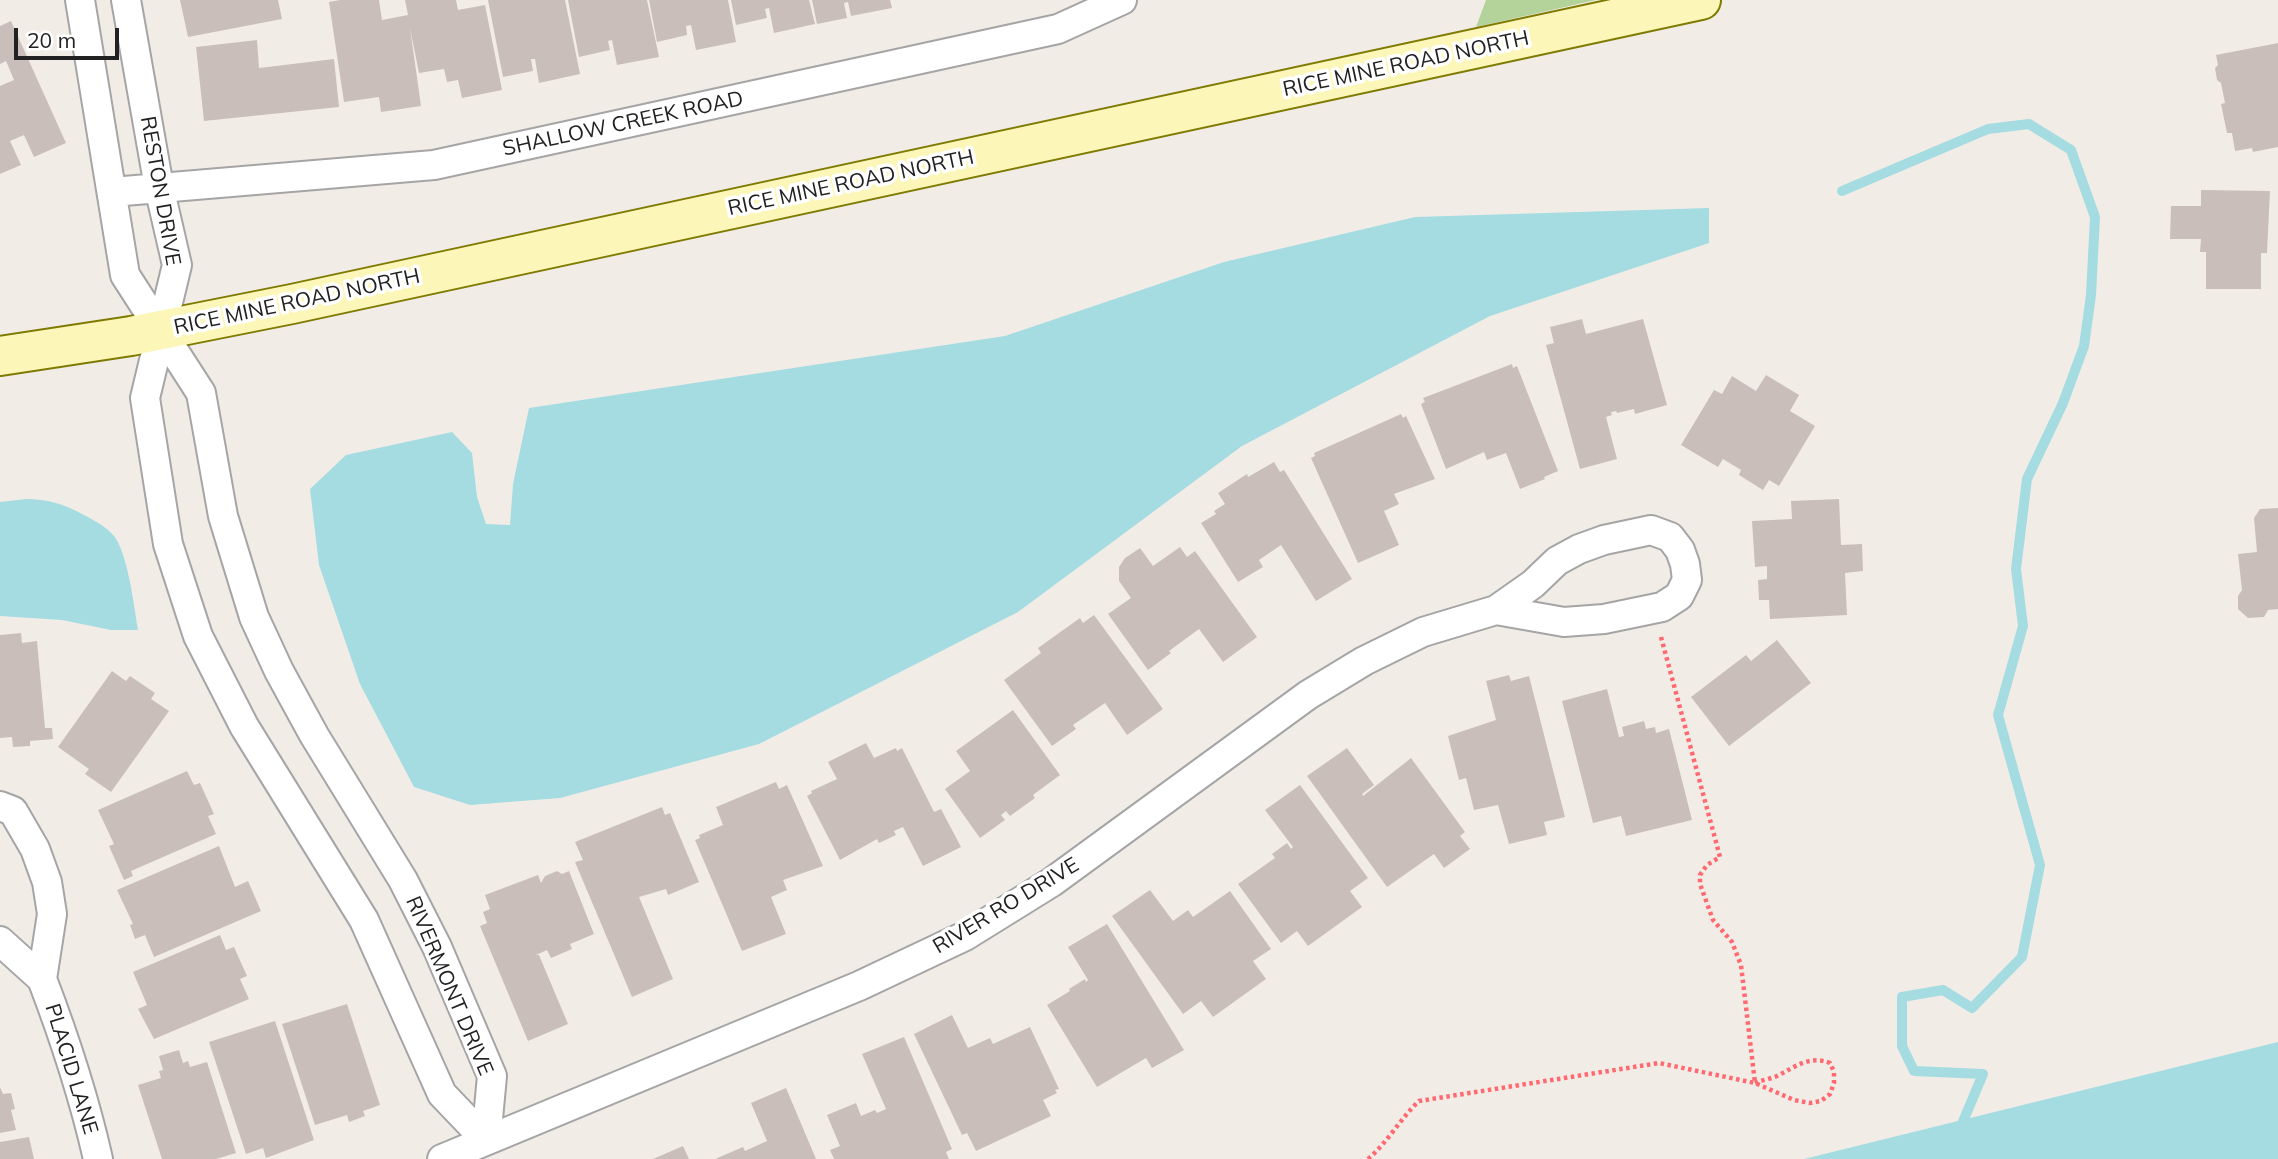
<!DOCTYPE html>
<style>
body{margin:0}
#map{position:relative;width:2278px;height:1159px;overflow:hidden;background:#f2ece7;font-family:Mulish,sans-serif}
canvas{display:block}
.scale{position:absolute;left:14px;top:28px;width:105px;height:32px;box-sizing:border-box;border:4px solid #212121;border-top:0;padding-left:9px;font-size:21px;line-height:24px;white-space:nowrap;color:#212121;-webkit-text-stroke:5px #fff;paint-order:stroke}
</style>
<div id="map">
<canvas width="2278" height="1159"></canvas>
<div class="scale">20 m</div>
</div>
<script>
const c = document.querySelector('canvas').getContext('2d');
c.lineJoin = 'round';
function paint(path, color) { c.fillStyle = color; c.fill(path, 'evenodd'); }
function stroke(path, color, width, dash) { c.strokeStyle = color; c.lineWidth = width; c.lineCap = dash ? 'butt' : 'round'; c.setLineDash(dash || []); c.stroke(path); }
function label(font, color, halo, rows, align = 'center') {
  c.font = font + ' Mulish,sans-serif'; c.lineWidth = 7; c.setLineDash([]); c.textBaseline = 'middle'; c.strokeStyle = halo; c.fillStyle = color; for (const [text, x, y, turn = 0] of rows) {
    c.save(); c.translate(x, y); c.rotate((+turn || 0) * Math.PI / 180); c.textAlign = isNaN(turn) ? turn : align; if (halo) c.strokeText(text, 0, 0); c.fillText(text, 0, 0); c.restore();
  }
}
paint(new Path2D(`
 M1486 0H1596L1476 27Z`), '#b3d39a');
paint(new Path2D(`
 M1709 208V243L1490 316 1242 446 1018 612 759 744 560 798 470 805 414 787 360 684 319 565 310 489 346 455 452 432 472 453 477 497 486 524 510 525 513 484 529 408 1005 336 1224 262 1415 217Z
 M26 499C47 499 64 504 82 514 93 520 106 526 114 536 128 554 134 606 138 630H111L62 620 0 616V502Z
 M2278 1042V1159H1804Z`), '#a5dce1');
stroke(new Path2D(`
 M1842 191 1988 129 2029 124 2071 150 2095 217 2091 295 2084 346 2063 403 2027 479 2016 569 2023 626 1998 715 2040 865 2022 957 1972 1008 1943 990 1902 997V1046L1914 1071 1983 1074 1959 1131`), '#a5dce1', 10);
paint(new Path2D(`
 M180 0H278L282 19 188 37Z
 M340 0H379L382 20 408 15 405 0H456L458 10 485 5 502 90 462 98 458 80 447 82 444 69 419 73 410 28 421 106 381 112 379 97 344 102 329 2Z
 M488 0H565L580 74 539 83 535 59H531L533 71 503 77Z
 M568 0H647L659 57 617 65 612 40 608 41 610 50 579 57Z
 M649 0H728L736 42 696 50 691 25 686 26 687 35 657 42Z
 M731 0H809L815 24 774 33 769 8 765 9 767 18 736 25Z
 M812 0H890L892 8 851 16 848 2 844 3 847 18 817 24Z
 M11 21 66 143 34 157 24 135 10 141 21 165 0 174V86L14 80 6 61 0 64V26Z
 M257 40 259 68 334 59 339 107 204 121 196 47Z
 M2278 43V147L2253 152 2252 148 2235 151 2232 133H2227L2221 104 2225 103 2221 83 2217 80 2215 68 2218 65 2216 55Z
 M2201 190 2270 191 2267 253H2261V289H2206V252H2200L2201 239H2170L2171 206H2201Z
 M1582 319 1586 334 1643 319 1667 405 1635 414 1634 409 1617 413 1616 411 1611 412 1612 415 1606 417 1617 459 1580 469 1546 345 1554 343 1550 327Z
 M1512 364 1513 368 1517 366 1558 471 1544 477 1545 479 1520 489 1506 453 1487 460 1484 452 1446 469 1421 404 1425 402 1423 398Z
 M1766 375 1799 395 1790 411 1815 426 1779 486 1769 480 1763 490 1739 475 1741 470 1723 459 1718 467 1681 445 1714 390 1722 394 1732 376 1756 391Z
 M1401 414 1403 418 1406 416 1435 479 1394 494 1399 504 1384 511 1399 545 1358 563 1311 458 1315 456 1314 453Z
 M1274 462 1280 472 1284 470 1352 579 1316 601 1281 545 1259 560 1263 567 1238 582 1201 523 1216 514 1214 511 1225 504 1218 493 1247 474 1248 477Z
 M1839 499 1841 545 1862 544 1863 571 1845 573 1847 615 1770 619 1769 600H1759L1758 580 1767 579V566L1755 567 1752 521 1792 519 1791 501Z
 M2278 508V609L2268 610 2264 617 2248 618 2238 609V596L2242 590 2238 554 2257 552 2254 518 2260 509Z
 M1180 547 1187 557 1195 551 1257 637 1223 662 1199 629 1169 651 1171 653 1148 670 1108 614 1131 598 1119 581V567L1125 558 1140 548 1153 566Z
 M1094 615 1163 709 1127 735 1105 703 1073 725 1076 729 1052 746 1004 680 1041 653 1038 648 1080 618 1083 623Z
 M21 633 22 643 37 641 45 728H52L53 739 30 741V746L13 747 12 737 0 738V635Z
 M1777 640 1811 683 1729 746 1691 697 1746 655 1751 661Z
 M112 671 126 681 130 676 155 693 151 699 169 711 111 792 85 774 89 769 58 747Z
 M1509 675 1511 681 1529 676 1565 817 1544 822 1547 835 1509 844 1498 805 1474 810 1466 778 1459 780 1448 736 1496 720 1486 681Z
 M1607 689 1619 737 1624 736 1622 727 1644 721 1646 729 1655 727 1656 733 1669 729 1692 820 1626 836 1621 816 1593 823 1562 701Z
 M1013 710 1060 775 1033 795 1035 798 1010 816 1006 811 1001 815 1005 820 980 838 945 789 970 771 956 751Z
 M866 743 874 758 896 748 897 751 902 748 934 812 941 809 961 847 923 866 903 827 894 831 896 835 879 843 877 839 840 860 807 796 812 793 811 791 837 779 828 762Z
 M1347 748 1374 785 1362 794 1363 796 1411 758 1465 832 1460 836 1470 849 1444 868 1434 854 1387 887 1307 776Z
 M187 771 194 785 200 783 214 814 208 816 216 834 131 871 133 876 124 880 109 846 114 844 98 810Z
 M776 782 779 789 787 785 823 866 783 880 787 890 771 897 786 934 742 951 695 840 700 838 699 835 723 825 716 807Z
 M1300 785 1368 878 1350 891 1362 907 1308 946 1297 931 1281 943 1238 884 1275 858 1272 854 1287 843 1291 849 1293 847 1265 810Z
 M662 807 665 815 670 813 699 882 668 895 666 889 639 897 673 979 632 997 575 862 583 860 575 842Z
 M219 846 235 887 248 881 261 911 154 957 145 935 135 939 130 925 133 924 117 890Z
 M557 871 562 874 569 871 594 934 570 944 572 949 551 958 547 950 536 955H539L568 1024 528 1041 480 926 487 923 483 912 490 909 485 895 538 875 541 883 545 876Z
 M1150 890 1173 921 1188 910 1193 917 1230 891 1271 949 1253 961 1266 979 1213 1017 1201 1001 1183 1014 1112 916Z
 M1107 924 1184 1050 1152 1068 1146 1058 1097 1087 1047 1005 1070 991 1069 989 1085 979 1086 982 1088 980 1068 947Z
 M220 935 226 950 234 947 247 976 240 979 249 999 154 1039 138 1009 147 1005 133 972Z
 M347 1004 380 1105 363 1111 365 1116 349 1122 347 1115 315 1125 282 1024Z
 M952 1015 968 1048 990 1038 993 1044 1030 1027 1059 1089 1055 1090 1057 1093 1043 1100 1051 1116 976 1151 967 1133 962 1135 914 1034Z
 M275 1021 314 1140 266 1158 263 1148 246 1154 209 1042Z
 M904 1037 952 1149 946 1152 949 1159H834L830 1150 840 1146 827 1115 856 1103 861 1116 875 1110 877 1113 886 1109 862 1054Z
 M179 1050 183 1063 188 1061 190 1067 207 1062 236 1153 216 1159H162L138 1085 161 1078 159 1071 163 1070 159 1056Z
 M0 1087 3 1094 11 1093 15 1109 11 1110 16 1130 0 1133Z
 M786 1088 816 1159H715L743 1147 745 1151 767 1141 751 1103Z
 M29 1137 34 1159H0V1142Z
 M683 1146 689 1159H653Z`), '#cabeba');
const street = new Path2D(`
 M80 0 125 275 201 393 223 516 254 617 279 671 314 735 403 880 437 947 492 1076 486 1140
 M126 0 159 187 177 265 145 398 168 544 198 636 244 726 364 920 442 1094 486 1140
 M112 192 434 165 1058 29 1122 0
 M1651 530 1670 537 1680 550 1685 564 1687 580 1679 596 1662 607 1604 619 1564 622 1496 610 1533 584 1557 561 1579 549 1604 540Z
 M0 806 13 811 35 849 47 882 52 914 42 979 0 941
 M42 979C65 1039 84 1097 98 1159
 M442 1159 859 986 965 936 1052 882 1308 695 1364 661 1423 632 1496 610`);
const secondary = new Path2D(`
 M0 356 131 336 292 304 1701 0`);
stroke(street, '#a5a5a5', 32);
stroke(secondary, '#7f7a00', 42);
stroke(new Path2D(`
 M1661 637 1720 857 1707 865 1700 875V884L1713 920 1732 942 1741 965 1755 1083
 M1368 1159C1388 1142 1400 1119 1419 1101L1659 1063 1755 1083 1794 1100 1810 1103 1821 1101 1830 1094 1834 1083V1072L1830 1063C1809 1055 1795 1067 1777 1076 1770 1079 1762 1080 1755 1083`), '#ff6a71', 4.5, [3.5, 3.5]);
stroke(street, '#fff', 28);
stroke(secondary, '#fdf6b9', 38);
label('21px', '#212121', '#fff', [
 ["RICE MINE ROAD NORTH",1406,64,-12],
 ["SHALLOW CREEK ROAD",623,124,-12],
 ["RICE MINE ROAD NORTH",851,183,-12],
 ["RESTON DRIVE",160,191,80],
 ["RICE MINE ROAD NORTH",297,302,-12],
 ["RIVER RO DRIVE",1006,906,-31],
 ["RIVERMONT DRIVE",449,986,67],
 ["PLACID LANE",71,1069,73]
]);
</script>
